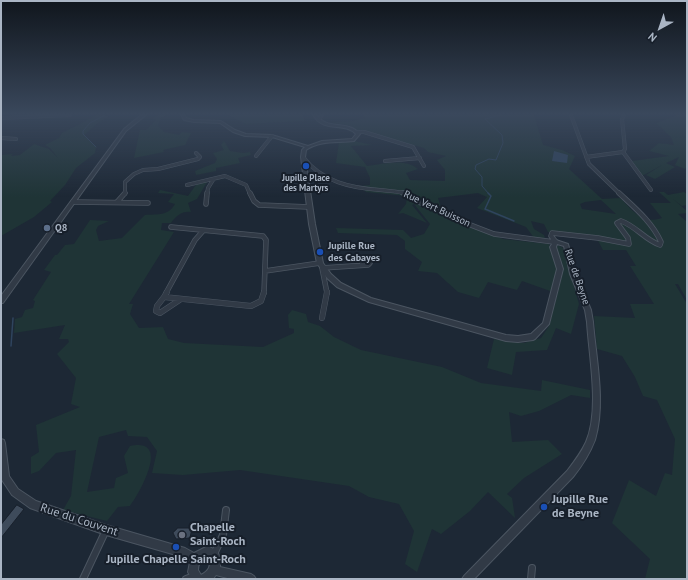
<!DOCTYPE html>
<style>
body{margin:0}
#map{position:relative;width:688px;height:580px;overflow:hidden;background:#1d2835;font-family:"PT Sans",sans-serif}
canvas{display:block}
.frame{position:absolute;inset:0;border:2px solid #aab5c4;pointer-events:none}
.north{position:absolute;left:640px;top:8px;width:40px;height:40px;-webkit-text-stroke:3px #171f2a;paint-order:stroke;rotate:220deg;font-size:11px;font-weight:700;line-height:16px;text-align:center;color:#aab5c4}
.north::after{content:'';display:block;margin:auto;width:14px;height:18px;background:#aab5c4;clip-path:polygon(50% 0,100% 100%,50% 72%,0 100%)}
</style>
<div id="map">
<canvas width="688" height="580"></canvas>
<div class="frame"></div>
<div class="north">N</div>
</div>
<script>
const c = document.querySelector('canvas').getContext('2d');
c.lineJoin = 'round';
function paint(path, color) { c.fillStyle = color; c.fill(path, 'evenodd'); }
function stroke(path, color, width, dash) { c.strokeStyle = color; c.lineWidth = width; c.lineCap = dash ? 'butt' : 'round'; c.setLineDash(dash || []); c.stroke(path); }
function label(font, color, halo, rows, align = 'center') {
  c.font = font + ' "PT Sans",sans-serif'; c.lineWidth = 4; c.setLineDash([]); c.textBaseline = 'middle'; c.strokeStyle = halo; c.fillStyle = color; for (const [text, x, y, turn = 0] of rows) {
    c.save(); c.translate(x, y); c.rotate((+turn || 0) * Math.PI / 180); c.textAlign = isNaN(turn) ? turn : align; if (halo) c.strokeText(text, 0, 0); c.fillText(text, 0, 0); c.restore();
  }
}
paint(new Path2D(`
 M97 115 109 116 98 123 84 135 96 147 95 153 76 168 65 185 50 201 52 202 34 217 1 236V155L13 154 11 156 20 155 34 144 49 149 58 158 50 148 45 145 59 138 62 133Z
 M158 115H167L161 118 158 125 164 132 179 135 182 132 191 133 185 145 163 150 164 152 134 158 140 130H146L156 120 153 119Z
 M228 115H303L305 121 246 124Z
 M363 115H534L543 145 562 150 575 156 569 169 602 199 620 198C633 210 641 225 662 218L650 203H671L659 192H664L668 195 684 192 687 194V205L682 206 673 199 687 211V213L678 214 687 222V300L678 284H675L687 304V579H645L650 559 612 523 629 480 656 496 665 473 672 475 675 439 657 400 643 396 635 377 622 356 597 349 594 316 635 318 630 304H654L630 266H636L626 250H603L596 237 548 232 544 224 531 221 534 229 544 235 546 241 535 239 526 227 477 208 487 197 478 193 438 198 442 211 467 225 503 239 549 244 558 268 553 292 522 281 517 290 488 282 479 298 458 292 437 273 418 271 422 262 405 249V241L397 235 338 233 336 228 403 230 411 238 424 234 430 224 414 204 412 205 427 223 403 213 398 214 406 204 407 196 366 192 361 186 370 185V178L365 167 336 163 339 142 354 141 372 145 351 146 367 166C384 164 404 158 418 169L406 173 410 180 445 181V170L437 160 446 156 428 152 424 148 357 130 347 125 331 123C338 121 344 122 352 121 356 121 360 118 365 118ZM601 200 616 214 582 209 580 204 585 202Z
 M677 115H687V166L685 169 675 165 679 157 666 163 675 167 655 179 646 175 662 165 642 176 632 161 669 156 649 151 659 143 674 145 671 137 656 123Z
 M224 141 230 151 243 153 250 152 251 155 238 158 240 163 216 168V171L196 175 195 171 215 163 217 159 213 153 224 150 221 145Z
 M201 181 207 182 197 199 188 203 191 212C182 211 176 216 171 223H162L161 230 174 232 129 304H133L130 314 139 328 163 327 168 339 184 343 263 347 294 333V329L289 328 288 315 292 310 306 314 308 322 320 326 334 337 361 350 442 367 481 383 541 391 542 380 590 390V398L571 395 539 411 521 416 509 412 512 442 548 440 562 454 524 478 507 494 512 498 515 518 488 492 470 511 441 534 432 529 417 572 405 564 414 531 399 504 369 497 349 486 240 470 183 475 152 473 157 451 147 437 128 436 126 430 99 437 87 492 114 488 116 478 128 473 124 456 130 446C171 437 141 491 130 506L118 507 107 521 63 510 71 496 76 450 56 453 39 471 31 474V457L39 452 36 425 80 407 71 404 76 378 57 354 69 342 68 339H59L65 325 14 333 15 319 22 317 25 310 33 308 35 301 33 300 51 272 44 270 55 255H57L65 245 74 244 90 220 109 221 98 226 96 230 99 241 122 238 145 215C158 214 168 216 175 204L168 202 174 194 158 193 160 190 188 196 198 182Z
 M558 245 563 248 579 304 571 334 556 328 547 350 516 352 512 375 487 368 494 339 524 343 541 338 549 326 561 280 562 267 556 248Z`), '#1f3436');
paint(new Path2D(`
 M554 151 568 155 567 163 552 161Z`), '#2f445e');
stroke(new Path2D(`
 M96 147 83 134V131L90 123 105 115
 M489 194 482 186V177L475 169 476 165 489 159 496 160 503 143 502 135 485 119 500 115`), '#2f445e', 1);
stroke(new Path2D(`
 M488 193 491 196 485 209 514 221
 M11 346 13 318`), '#2f445e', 1.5);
const building = new Path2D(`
 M17 505 24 509 1 538V525Z
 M178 528H192L190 538 176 539 173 533Z`);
paint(building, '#3e4b5b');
stroke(building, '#19212c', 1);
const minorFar3 = new Path2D(`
 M571 115 589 164 620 194
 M1 118 70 115
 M318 120 322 115
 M357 132H364L413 147 424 166
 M1 138 16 139
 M623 152 651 190
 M256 156 272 136
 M303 157C322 182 351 188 380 190 389 191 399 191 408 194
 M586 157 623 152 625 149 622 119 624 115
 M385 161 420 158
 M187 185 225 176 246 185 250 194
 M125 194V182L134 174 143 170 158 169 198 159 200 157 196 153
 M207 194 208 188 213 180`);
const minorFar2 = new Path2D(`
 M250 193 254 201 259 205 309 207
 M403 193H407L421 203 444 211 468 224 494 234 554 242
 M73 202 148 203
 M117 202 125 193
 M206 204 207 193
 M171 227 263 236 266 240 264 293
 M556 242 551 236 552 233 598 238 629 244 628 238 617 223 621 221C636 226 645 240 660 245L661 242C652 222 635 208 619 193
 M265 271 320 263
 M166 293 195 240 203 231
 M327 293 322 268 368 265 370 263 369 260 365 259 362 261V265`);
const minorFar1 = new Path2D(`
 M167 292 164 297 251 306 261 301 264 292
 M164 297 157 306 156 311 160 313 181 299
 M322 318 327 292`);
const minor = new Path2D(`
 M214 554 223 535 226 510
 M83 579 106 530
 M186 579 194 576
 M531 579 532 568`);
const tertiary = new Path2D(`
 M141 115H146L126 131 3 303H1V296L124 129Z
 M181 115H185L186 118 194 120 221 121 235 130 246 134 272 135 308 146 322 141 352 139 356 134C343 121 325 134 313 115H317C327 131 347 119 360 134L354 141C338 143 320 140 306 150L305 157 315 224 323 263 331 274 341 283 371 298 506 335 518 336 531 334 543 323 557 269 550 247 554 241 556 240 568 244 576 274 591 310 593 322C596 359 606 403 595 440 590 453 582 466 573 477L474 579H462L464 576 567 471C574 462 581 453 586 442 600 410 589 357 587 322L585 310 570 274 564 246 557 244 556 247 563 269 549 324 535 339 533 340 518 342 506 341 369 302 337 287 327 278 317 263 309 224 301 157 302 150 305 147 272 137 245 136 233 132 220 123 194 122 184 120Z
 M1 439 4 440 5 443 9 476 18 489 36 501 106 525 185 548 194 553 208 546 217 551 220 558V567L251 574 254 576 256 579H231L216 575 213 579H192L188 572 190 562 183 557 106 535 30 508 12 495 2 480 1 478ZM208 556 210 558C211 566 209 571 201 575L198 570C198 563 201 559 208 556Z`);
stroke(minorFar3, '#4b5561', 4);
stroke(minorFar2, '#4b5561', 5.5);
stroke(minorFar1, '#4b5561', 6);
stroke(minor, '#4b5561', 8);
stroke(tertiary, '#4b5561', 2);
stroke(minorFar3, '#313a46', 3);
stroke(minorFar2, '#313a46', 4);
stroke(minorFar1, '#313a46', 5);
stroke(minor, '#313a46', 6);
paint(tertiary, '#313a46');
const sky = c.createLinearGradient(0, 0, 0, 197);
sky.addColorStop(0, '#10161d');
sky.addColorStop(0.58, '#3a485c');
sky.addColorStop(1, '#3a485c00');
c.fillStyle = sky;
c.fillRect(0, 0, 688, 197);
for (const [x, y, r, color] of [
 [306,166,4,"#1a4fb4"],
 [47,228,4,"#5c6f8a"],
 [320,252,4,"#1a4fb4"],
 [544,507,4,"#1a4fb4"],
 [182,535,4,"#6b7280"],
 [176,547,4,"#1a4fb4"]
]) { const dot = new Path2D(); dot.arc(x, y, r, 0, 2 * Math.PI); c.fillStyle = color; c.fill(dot); stroke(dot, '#171f2a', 1.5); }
label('bold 9px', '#aab5c4', '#171f2a', [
 ["Jupille Place",306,178],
 ["des Martyrs",306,188]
]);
label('10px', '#aab5c4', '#171f2a', [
 ["Rue Vert Buisson",437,209,25],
 ["Rue de Beyne",577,277,71]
]);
label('bold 10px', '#aab5c4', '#171f2a', [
 ["Q8",55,228],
 ["Jupille Rue",328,246],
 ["des Cabayes",328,258]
], 'left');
label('bold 12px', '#aab5c4', '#171f2a', [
 ["Jupille Rue",552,500],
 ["de Beyne",552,514],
 ["Chapelle",190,528],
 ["Saint-Roch",190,542],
 ["Jupille Chapelle Saint-Roch",176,560,"center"]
], 'left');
label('12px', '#aab5c4', '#171f2a', [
 ["Rue du Couvent",79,520,18]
]);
</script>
